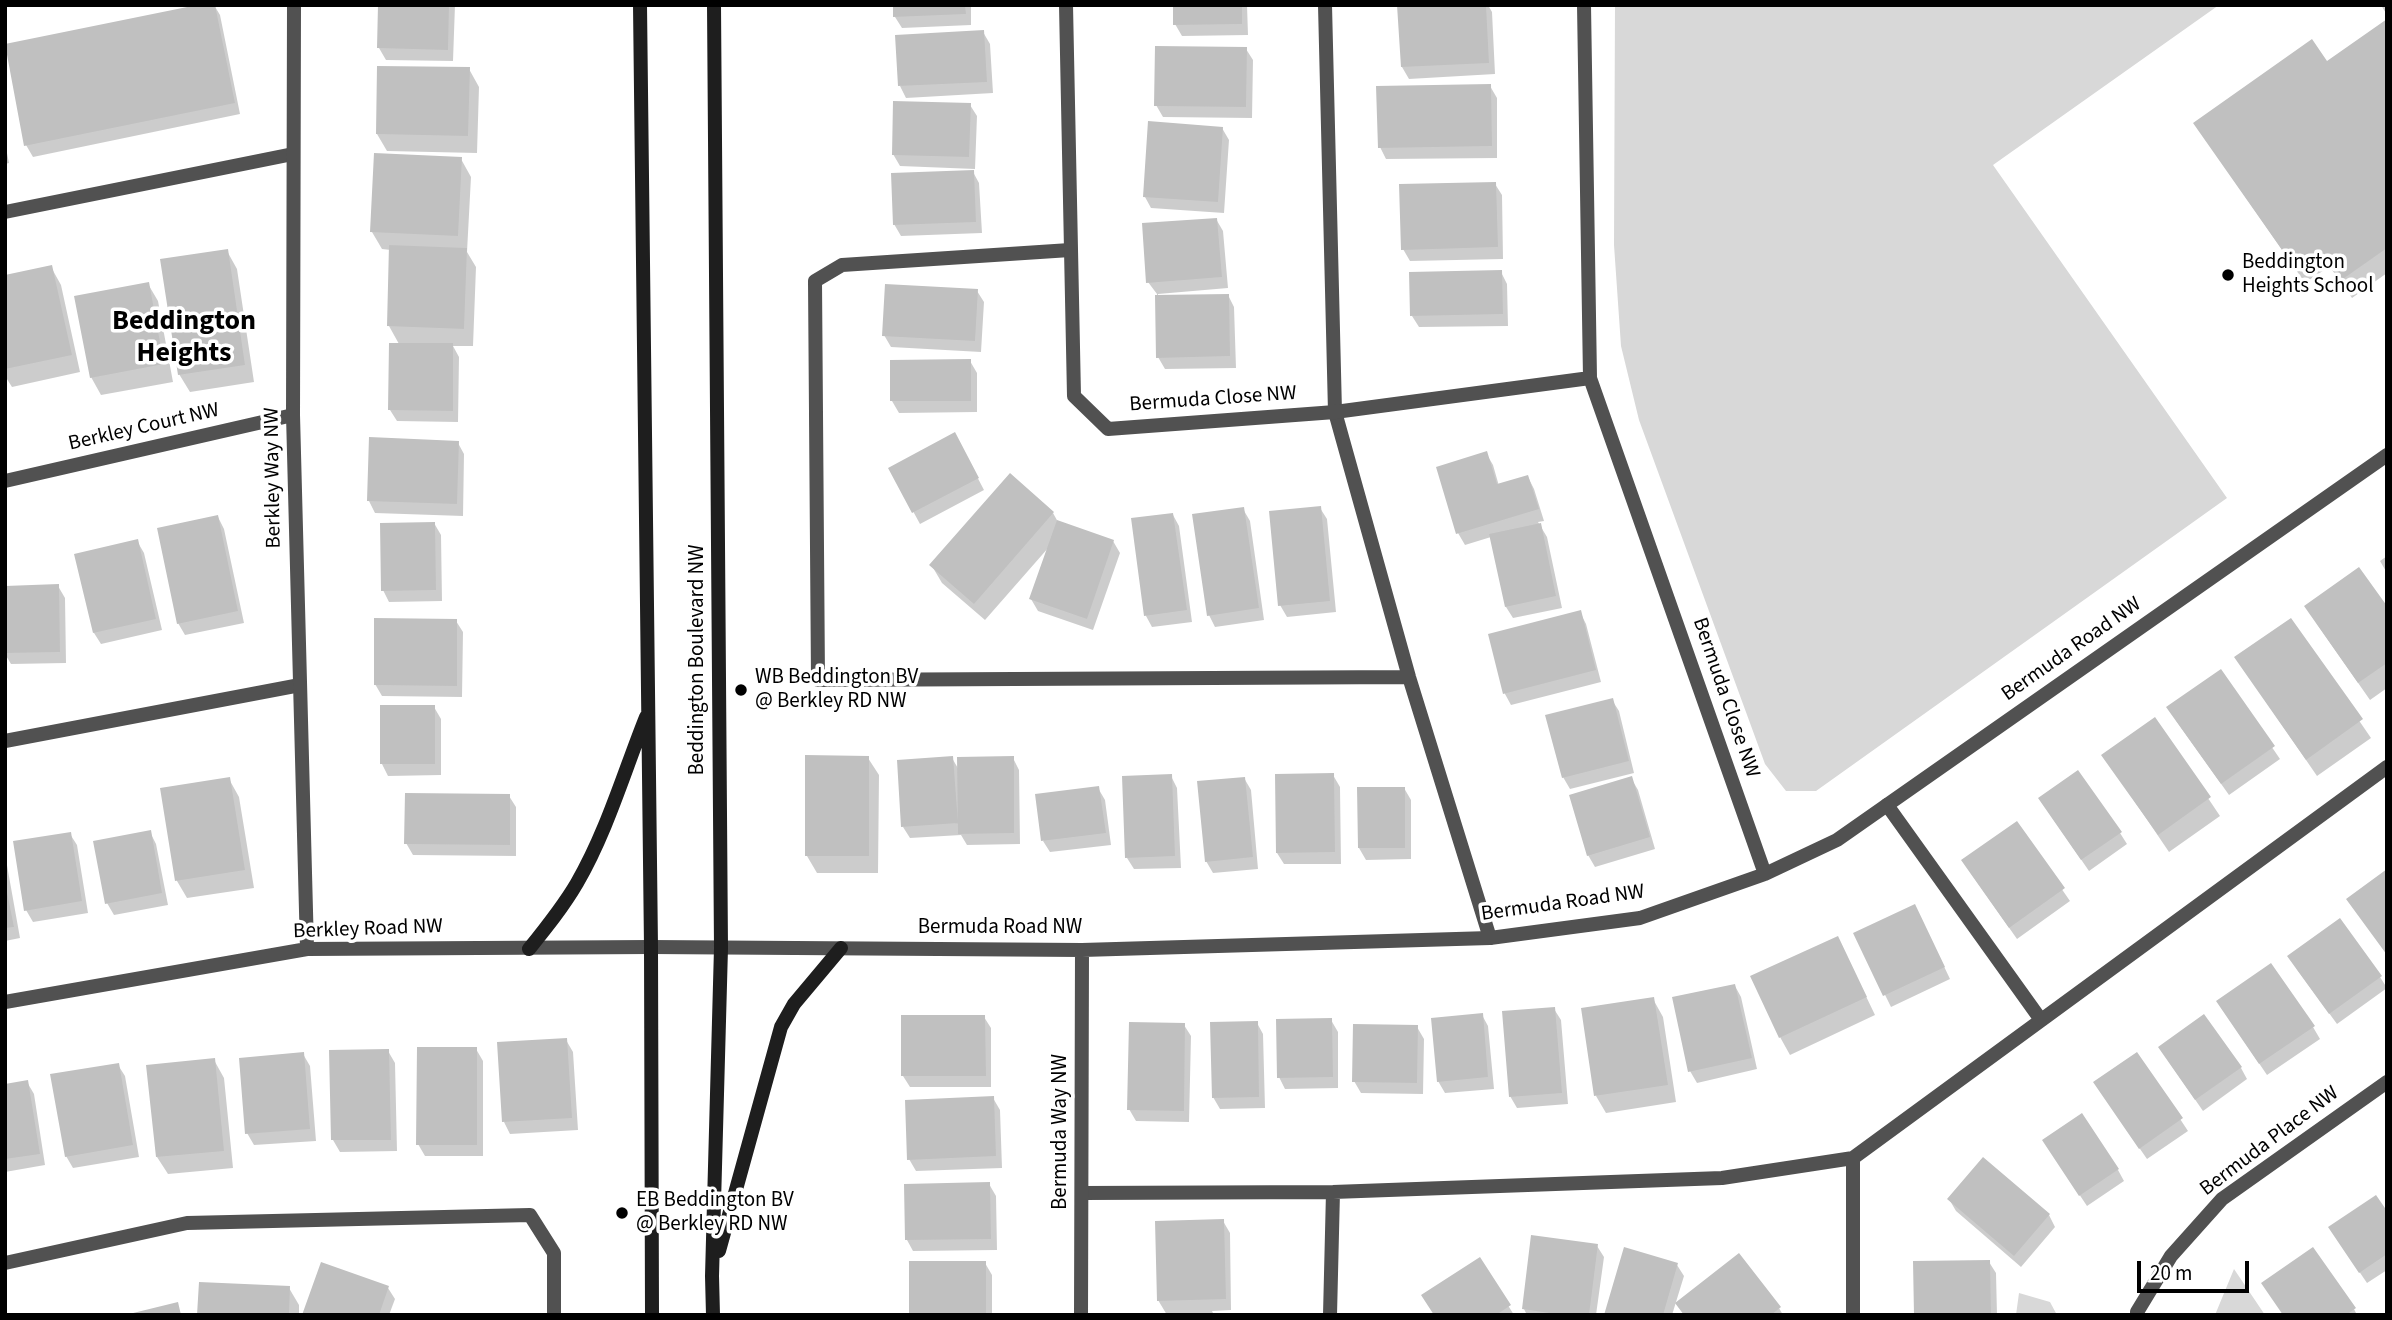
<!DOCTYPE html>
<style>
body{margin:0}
#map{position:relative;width:2392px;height:1320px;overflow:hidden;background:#fff;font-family:"Source Sans 3",sans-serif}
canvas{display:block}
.frame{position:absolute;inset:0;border:7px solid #000;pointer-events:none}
.scale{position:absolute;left:2137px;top:1261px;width:112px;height:32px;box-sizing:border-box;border:4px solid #000;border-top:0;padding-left:9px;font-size:21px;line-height:24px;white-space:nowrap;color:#000;-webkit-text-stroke:5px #fff;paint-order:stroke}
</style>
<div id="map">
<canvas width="2392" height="1320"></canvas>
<div class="frame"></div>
<div class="scale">20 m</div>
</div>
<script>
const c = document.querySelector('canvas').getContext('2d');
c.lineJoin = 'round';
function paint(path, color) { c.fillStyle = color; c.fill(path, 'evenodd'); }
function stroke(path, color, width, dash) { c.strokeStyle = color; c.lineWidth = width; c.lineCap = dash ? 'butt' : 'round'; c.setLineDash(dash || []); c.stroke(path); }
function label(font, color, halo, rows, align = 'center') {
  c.font = font + ' "Source Sans 3",sans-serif'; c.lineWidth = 7; c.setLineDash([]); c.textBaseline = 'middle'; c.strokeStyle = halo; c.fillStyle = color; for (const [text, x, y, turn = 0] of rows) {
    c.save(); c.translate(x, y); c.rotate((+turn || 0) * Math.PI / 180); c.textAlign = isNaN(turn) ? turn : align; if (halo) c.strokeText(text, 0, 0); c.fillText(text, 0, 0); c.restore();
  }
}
paint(new Path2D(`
 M1615 5H2219L1993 165 2227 498 1816 791H1786L1765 764 1639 420 1621 346 1614 245Z
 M2234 1269 2265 1315H2215Z
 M2019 1293 2050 1302 2057 1315H2016Z`), '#d8d8d8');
paint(new Path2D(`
 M214 5 220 15 240 114 33 157 26 145Z
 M380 5H455L453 61 386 60 379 48Z
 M895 5H971V25L902 28 895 17Z
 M1174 5H1247L1248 35 1182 36 1175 24Z
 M1399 5H1488L1492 12 1495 74 1409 79 1402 67Z
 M2381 5H2387V15Z
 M2387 21V273L2352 298 2330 266 2305 283 2195 124 2327 64Z
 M983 32 990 44 993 93 906 98 900 86Z
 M1246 49 1253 60 1252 118 1163 117 1156 105Z
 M469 69 479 87 477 153 387 151 377 134Z
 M1490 86 1497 98V158L1386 159 1380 147Z
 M970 105 977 116 975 169 900 166 893 154Z
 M1222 128 1229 140 1224 213 1151 208 1145 197Z
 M5 143 9 163 5 164Z
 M461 159 471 177 467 252 476 267 473 346H453L459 357 458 422 397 421 390 410 399 344 389 326 391 250 382 249 372 232Z
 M973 172 979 183 982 233 901 236 894 224Z
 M1495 184 1502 195 1503 259 1410 261 1403 249Z
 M1216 219 1223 231 1228 288 1158 294V297L1228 295 1234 307 1236 368 1165 369 1158 357 1157 294 1148 282Z
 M227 251 237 269 254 382 190 392 179 374Z
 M51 267 61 285 80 372 12 387 5 376V277Z
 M1501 272 1507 284 1508 326 1419 327 1412 316Z
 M148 284 158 301 173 382 101 395 91 377Z
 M977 291 984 302 981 352 891 347 884 335Z
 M970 361 977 373V412L899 413 892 401Z
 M458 443 464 454 463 516 375 513 369 501Z
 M961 446 984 490 920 524 890 469Z
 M1486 453 1493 465 1499 486 1528 477 1534 489 1544 521 1538 522 1547 537 1562 608 1513 618 1506 607 1491 537 1465 545 1458 533Z
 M1320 508 1327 519 1336 612 1287 617 1280 605Z
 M1243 509 1250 521 1264 620 1215 627 1209 615Z
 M1053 513 1058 522 1113 541 1120 553 1093 630 1038 611 1031 599 1049 547 985 620 942 583 932 566Z
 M1173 515 1179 526 1192 622 1152 627 1146 616Z
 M218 517 224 529 244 623 185 635 178 623Z
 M434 523 441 535 442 601 389 602 383 590Z
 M137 541 144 553 162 630 101 644 94 633 76 555Z
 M2387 556V573L2380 561Z
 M58 586 65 598 66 663 11 664 5 654V587Z
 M2387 609V688L2370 700 2317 624Z
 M1580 612 1586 624 1601 682 1511 705 1505 694 1490 636Z
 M2290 620 2371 738 2317 776 2236 658Z
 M456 621 463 632 462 697 382 696 375 684Z
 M2220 671 2280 759 2229 795 2175 719Z
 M1612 700 1619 711 1634 773 1570 789 1563 777Z
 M434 707 441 719V775L388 776 382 764Z
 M2155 719 2220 816 2169 852 2104 756Z
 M868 758 879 775 878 873H817L807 856Z
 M952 758 959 770 1013 758 1019 770 1020 844 967 845 961 835 910 838 903 827Z
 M1333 775 1340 787 1341 864H1284L1277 853Z
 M1171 776 1177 788 1181 868 1134 869 1127 858Z
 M1244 778 1251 790 1258 869 1213 873 1206 861Z
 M1631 778 1638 790 1655 849 1595 867 1588 855Z
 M229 779 239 797 254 888 187 898 177 881 162 790Z
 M1098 788 1105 800 1111 845 1050 852 1043 841Z
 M1404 788 1411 800V859L1366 860 1359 848Z
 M509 796 516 807V856L413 855 406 843Z
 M2047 810 2120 833 2127 844 2089 871Z
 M2016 823 2070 901 2017 939 1970 872Z
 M150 832 156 844 168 905 114 915 107 903Z
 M70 834 77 845 88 913 33 922 26 910Z
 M5 854 20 938 5 941Z
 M1921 918 1950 979 1891 1007 1855 934Z
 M1838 938 1875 1015 1790 1055 1780 1037Z
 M2296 968 2380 977 2387 988 2337 1024Z
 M1735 986 1741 997 1757 1069 1697 1083 1690 1071Z
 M1653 999 1663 1017 1676 1102 1606 1113 1596 1096Z
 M1554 1009 1561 1020 1568 1104 1517 1108 1510 1096Z
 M2225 1013 2313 1027 2320 1039 2267 1075Z
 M1482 1015 1488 1026 1494 1089 1445 1093 1438 1081Z
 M984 1017 991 1028V1087H910L903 1076Z
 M1331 1020 1338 1032V1088L1285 1089 1279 1077Z
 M1257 1023 1263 1034 1265 1108 1220 1109 1213 1097Z
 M1184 1025 1191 1036 1189 1122 1136 1121 1129 1109Z
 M1417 1027 1424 1039 1423 1094 1361 1093 1354 1081Z
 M566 1040 573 1052 578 1130 510 1134 504 1122Z
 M476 1049 483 1061V1156H425L418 1144Z
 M388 1051 395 1063 397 1151 340 1152 333 1140Z
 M303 1054 310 1066 316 1141 254 1145 247 1133Z
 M2137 1054 2188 1131 2147 1159 2102 1094Z
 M2167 1059 2241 1068 2247 1079 2203 1111Z
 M214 1060 224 1078 233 1168 168 1174 157 1157Z
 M118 1065 125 1076 139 1157 73 1168 66 1156Z
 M27 1082 34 1094 45 1165 5 1172V1085Z
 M993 1098 1000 1110 1002 1168 916 1171 909 1159Z
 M2051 1152 2118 1170 2124 1181 2087 1206Z
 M989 1184 996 1196 997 1250 913 1251 907 1240Z
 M1949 1199 2049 1215 2055 1227 2021 1267 1956 1211Z
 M2387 1214V1270L2367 1283 2337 1239Z
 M1223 1221 1230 1233 1231 1310 1212 1311 1214 1315H1158H1167L1158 1300Z
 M1597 1246 1604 1257 1596 1315H1527L1524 1309Z
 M1480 1260 1514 1315H1435Z
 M1989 1262 1996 1273 1997 1315H1916Z
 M985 1263 992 1275V1315H911Z
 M1677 1265 1684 1276 1672 1315H1606Z
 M289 1288 299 1305V1315H199Z
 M388 1288 395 1299 389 1315H304Z
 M1779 1308 1783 1315H1684Z
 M2354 1309 2357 1315H2284Z`), '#0003');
paint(new Path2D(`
 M197 5H215L235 103 24 146 5 44Z
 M378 5H449L448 50 377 48Z
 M893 5H965L966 14 893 17Z
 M1173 5H1242V24L1173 25Z
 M1397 5H1486L1489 63 1401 67Z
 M2387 19V248L2340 281 2318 250 2294 267 2193 123 2312 39 2327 61Z
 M984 30 987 82 898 86 895 35Z
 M1155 46 1247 47 1246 107 1154 106Z
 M377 66 470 67 468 136 376 134Z
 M1491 84 1492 146 1378 148 1376 86Z
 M893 101 971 103 969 157 892 155Z
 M1148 121 1223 127 1218 202 1143 197Z
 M374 153 462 157 458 236 370 232Z
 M974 170 976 222 893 225 891 173Z
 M1496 182 1498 247 1401 250 1399 184Z
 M1217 218 1222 277 1146 283 1142 223Z
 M389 245 467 248 464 329 387 326Z
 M228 249 245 365 178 375 160 259Z
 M52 265 72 355 5 369V275Z
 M1502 270 1503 314 1410 316 1409 272Z
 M149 282 164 364 90 378 74 296Z
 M885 284 978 289 975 341 882 336Z
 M1229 294 1230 356 1156 358 1155 295Z
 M389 343H453V411L388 410Z
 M971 359V401H890V360Z
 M955 432 979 478 912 513 888 468Z
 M369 437 459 441 457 504 367 501Z
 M1487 451 1497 484 1528 475 1539 509 1456 534 1436 467Z
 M1010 473 1054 512 974 604 929 565Z
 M1321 506 1330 601 1278 606 1269 511Z
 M1244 507 1259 608 1207 616 1192 514Z
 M1173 513 1187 610 1144 616 1131 518Z
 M218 515 238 611 177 624 157 528Z
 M1057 520 1114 540 1087 619 1029 599Z
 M435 522 436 590 381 591 380 523Z
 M1541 523 1556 596 1505 607 1489 534Z
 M138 539 156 619 93 633 74 554Z
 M2359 567 2387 606V663L2358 683 2304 606Z
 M59 584 60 652 5 653V586Z
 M1581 610 1596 670 1503 694 1488 634Z
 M374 618 457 619V686L374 685Z
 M2291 618 2363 719 2306 760 2234 657Z
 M2221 669 2275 746 2221 784 2166 707Z
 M1613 698 1629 761 1562 778 1545 715Z
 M380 705H435V764H380Z
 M2155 717 2211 797 2158 835 2101 755Z
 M805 755 869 756V856H805Z
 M953 756 958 823 901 827 897 760Z
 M1014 756V833L958 834 957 757Z
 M2078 770 2122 832 2081 860 2038 798Z
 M1334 773 1335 852 1276 853 1275 774Z
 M1172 774 1175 856 1125 858 1122 776Z
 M1632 776 1650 837 1587 856 1569 795Z
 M230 777 245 870 175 881 160 788Z
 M1245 777 1253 857 1205 862 1197 781Z
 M1099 786 1106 833 1041 841 1035 794Z
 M1357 787H1405V848H1358Z
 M405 793 510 794V845L404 844Z
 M2017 821 2065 888 2009 928 1961 860Z
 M151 830 162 893 105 904 93 841Z
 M71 832 82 901 24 911 13 841Z
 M2387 869V955L2346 899Z
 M5 882 14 927 5 928Z
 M1915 904 1945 967 1883 996 1853 933Z
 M2340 918 2382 976 2329 1014 2287 956Z
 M1838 936 1867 997 1779 1038 1750 976Z
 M2271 963 2315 1026 2259 1064 2216 1001Z
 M1735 984 1752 1058 1688 1072 1672 997Z
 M1654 997 1668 1085 1594 1096 1581 1008Z
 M1555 1007 1562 1093 1509 1097 1502 1011Z
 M1483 1013 1488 1077 1437 1082 1431 1018Z
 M2204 1014 2242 1067 2195 1100 2158 1047Z
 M901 1015H985L986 1076H901Z
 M1332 1018 1333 1077 1277 1078 1276 1019Z
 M1258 1021 1259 1097 1212 1098 1210 1022Z
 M1129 1022 1185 1023 1184 1111 1127 1110Z
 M1353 1024 1418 1025 1417 1083 1352 1082Z
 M567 1038 572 1118 502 1122 497 1042Z
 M417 1047H477V1145H416Z
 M389 1049 391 1140H331L329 1050Z
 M304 1052 310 1129 245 1134 239 1058Z
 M2137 1052 2183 1118 2139 1149 2093 1082Z
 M215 1058 224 1151 156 1157 146 1065Z
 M119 1063 133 1145 65 1157 50 1074Z
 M28 1080 40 1154 5 1159V1084Z
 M994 1096 996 1156 907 1160 905 1100Z
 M2082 1113 2119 1169 2079 1196 2042 1140Z
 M1983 1157 2050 1214 2014 1256 1947 1199Z
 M990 1182 991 1239 905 1240 904 1184Z
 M2376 1195 2387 1211V1254L2359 1273 2328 1227Z
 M1224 1219 1226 1299 1157 1301 1155 1221Z
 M1531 1235 1598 1244 1589 1315H1563L1522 1309Z
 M1624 1247 1678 1263 1663 1315H1604Z
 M2313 1247 2356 1308 2346 1315H2283L2261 1283Z
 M1739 1253 1781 1307 1771 1315H1684L1675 1303Z
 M1480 1257 1511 1305 1496 1315H1434L1421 1295Z
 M1990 1260 1991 1315H1914L1913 1261Z
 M909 1261H986V1315H909Z
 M321 1262 389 1286 379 1315H302Z
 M199 1282 290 1286 289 1315H197Z
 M178 1302 181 1315H129V1314Z`), '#c0c0c0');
stroke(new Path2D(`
 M1325 5 1335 412 1409 677 1490 938
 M5 212 293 154
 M1070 250 842 265 815 281 818 680 1409 677
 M5 741 300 685
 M1887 805 2041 1020
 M1853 1158V1315
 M1083 1193 1333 1192 1722 1178 1853 1158 2387 767
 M5 1263 187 1223 530 1215 554 1253V1315
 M1330 1315 1333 1192`), '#515151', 14);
stroke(new Path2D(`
 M294 5 293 415 307 949
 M1066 5 1074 396 1108 429 1335 412 1590 378
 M1584 5 1590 378 1765 874
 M5 481 293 415
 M5 1002 307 949 651 947 1082 950 1490 938 1640 918 1765 874 1837 840 2387 455
 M2137 1312 2171 1256 2222 1199 2387 1082
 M1081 1315 1082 950`), '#515151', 14);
stroke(new Path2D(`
 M640 5 651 947 652 1315
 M529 949C546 928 563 907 577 883 607 831 624 772 646 717
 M719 1251 781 1027 794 1004 841 948
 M713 1315 712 1276 721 948 714 5`), '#1e1e1e', 14);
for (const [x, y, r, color] of [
 [2228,275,7,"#000"],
 [741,690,7,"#000"],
 [622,1213,7,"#000"]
]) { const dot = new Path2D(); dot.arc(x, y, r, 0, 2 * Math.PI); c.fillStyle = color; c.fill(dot); stroke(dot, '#fff', 2.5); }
label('21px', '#000', '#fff', [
 ["Beddington",2242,263],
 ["Heights School",2242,287],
 ["WB Beddington BV",755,678],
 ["@ Berkley RD NW",755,702],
 ["EB Beddington BV",636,1201],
 ["@ Berkley RD NW",636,1225]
], 'left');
label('21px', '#000', '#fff', [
 ["Bermuda Close NW",1213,400,-4],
 ["Berkley Court NW",144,428,-13],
 ["Berkley Way NW",274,478,-91],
 ["Bermuda Road NW",2072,650,-35],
 ["Beddington Boulevard NW",698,660,-90],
 ["Bermuda Close NW",1725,698,71],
 ["Bermuda Road NW",1563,904,-8],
 ["Bermuda Road NW",1000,928],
 ["Berkley Road NW",368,930,-2],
 ["Bermuda Way NW",1061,1132,-90],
 ["Bermuda Place NW",2270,1142,-37]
]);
label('bold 28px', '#000', '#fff', [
 ["Beddington",184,323],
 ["Heights",184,355]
]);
</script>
